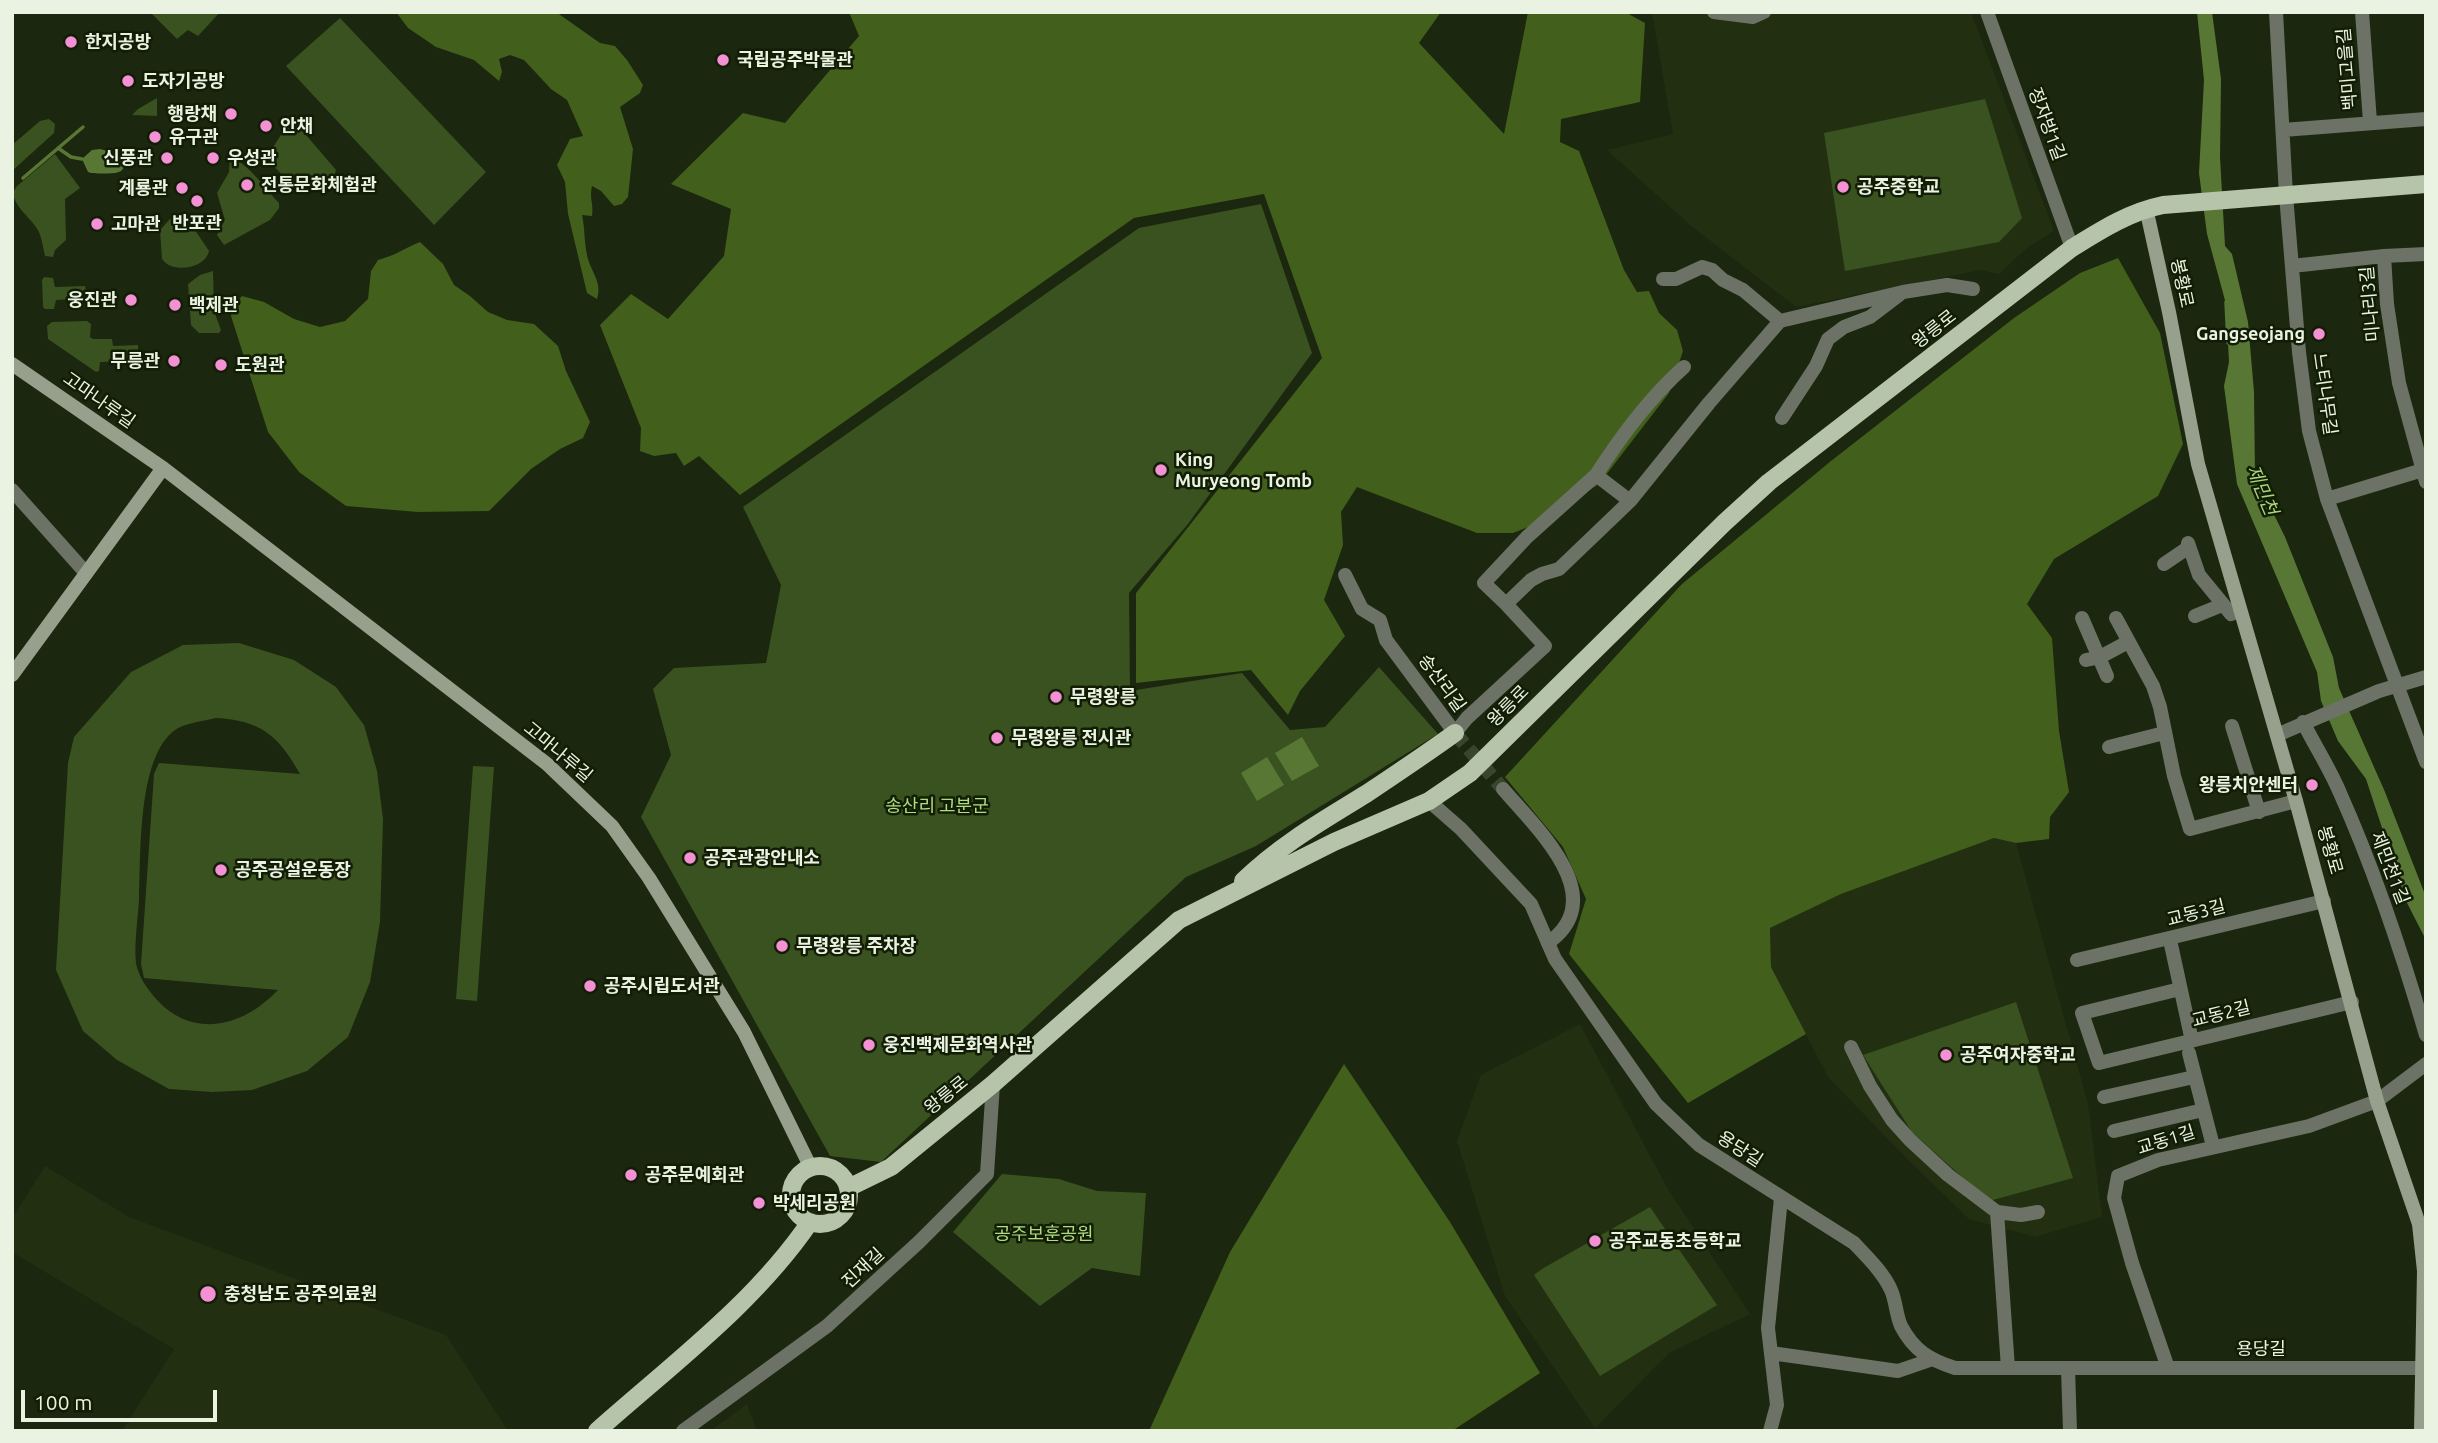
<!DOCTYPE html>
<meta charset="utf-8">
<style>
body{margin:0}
#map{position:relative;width:2438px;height:1443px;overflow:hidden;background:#1b270e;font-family:Ubuntu,sans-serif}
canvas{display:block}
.frame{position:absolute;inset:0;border:14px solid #eaf2e2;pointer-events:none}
.scale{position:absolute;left:21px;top:1390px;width:196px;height:32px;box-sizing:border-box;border:4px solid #eaf2e2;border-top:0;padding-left:9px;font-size:21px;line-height:24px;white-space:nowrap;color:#eaf2e2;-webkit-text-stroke:5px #121d05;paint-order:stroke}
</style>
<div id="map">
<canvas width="2438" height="1443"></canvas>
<div class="frame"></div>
<div class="scale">100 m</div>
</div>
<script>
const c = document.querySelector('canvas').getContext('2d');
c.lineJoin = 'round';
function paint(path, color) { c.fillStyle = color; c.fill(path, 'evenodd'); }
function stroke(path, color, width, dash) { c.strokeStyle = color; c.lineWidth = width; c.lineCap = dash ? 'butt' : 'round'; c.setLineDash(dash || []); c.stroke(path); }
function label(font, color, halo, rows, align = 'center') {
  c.font = font + ' Ubuntu,"Noto Sans KR",sans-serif'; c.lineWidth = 5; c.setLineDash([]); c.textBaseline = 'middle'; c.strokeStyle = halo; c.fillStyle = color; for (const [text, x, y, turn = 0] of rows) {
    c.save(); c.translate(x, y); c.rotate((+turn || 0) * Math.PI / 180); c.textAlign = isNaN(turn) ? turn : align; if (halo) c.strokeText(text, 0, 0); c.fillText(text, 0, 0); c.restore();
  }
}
paint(new Path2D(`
 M1652 12H1971L2054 231 2027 248 1999 274 1981 270 1796 307 1690 225 1607 150 1673 134Z
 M1994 838 2016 843 2088 1104 2102 1217 2035 1237 1969 1219 1907 1159 1828 1077 1771 967 1770 928 1841 894Z
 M1580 1024 1666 1186 1750 1314 1669 1353 1595 1428 1505 1296 1457 1141 1481 1075Z
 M45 1166 129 1217 446 1335 508 1431H122L174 1349 12 1252V1219Z
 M747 1404 757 1431H710Z`), '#223011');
paint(new Path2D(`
 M150 12H220L198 36 188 30 177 39Z
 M340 18 486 172 434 225 286 66Z
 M157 98V116L132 115 138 109Z
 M1985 99 2022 218 1999 242 1845 271 1824 133Z
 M49 119 55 124 54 133 12 171V145L40 121Z
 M291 120 294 121 336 170 335 174 301 189 286 179 267 159 273 147Z
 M55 154 80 188 65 199 66 240 55 250 53 257 45 256C43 248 42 239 39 232 32 218 14 208 13 192L17 186Z
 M230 158C246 160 267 191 279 203V208L270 220 224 245 217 235 225 220 217 193 229 172Z
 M1261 204 1312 353 1188 524 1129 593 1130 691 1242 673 1290 730 1325 727 1379 667 1438 734 1256 846 1186 877 881 1162 830 1156 641 817 671 755 653 689 674 668 766 663 781 585 743 507 1139 228Z
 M180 218 195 230 209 251C205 269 172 274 162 259L160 230 170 219Z
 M213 271 214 311 221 330 219 333H199L191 325 188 284 200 275Z
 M44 277 53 278 55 287 85 286 87 298 56 300 54 309H45L43 307 42 280Z
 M87 321 91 324 90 337 93 339H112L113 346 138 345 139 361 100 362 99 371 96 372 48 339 47 326 52 322Z
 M239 643 294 660 336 687 364 725 377 771 383 819 380 922 370 982 348 1037 307 1071 252 1090 212 1092 169 1089 117 1060 83 1031 56 970 68 763 74 737 131 672 183 645ZM216 718C260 720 279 736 300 774L159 763 154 774 141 964 144 978 278 990C244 1026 194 1040 157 1000 148 990 138 976 136 963 134 942 138 919 139 899 141 856 137 757 175 730 185 723 204 721 216 718Z
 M473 766 494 767 477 1001 456 999Z
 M2016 1002 2073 1178 1989 1201 1912 1132 1863 1055Z
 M1002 1174 1059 1179 1097 1191 1146 1193 1140 1276 1092 1268 1040 1306 953 1232Z
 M1650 1207 1717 1305 1600 1376 1534 1275 1542 1269Z`), '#3a521f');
paint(new Path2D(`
 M396 12H556L600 43 615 46 627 60 643 85 640 93 620 107 633 149 628 197 622 204 614 206 601 191 592 186C589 197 594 205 592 216L582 215C585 228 584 242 587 255 590 271 603 282 597 299L587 293 568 214 565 182 557 165 570 139 583 136 567 100 551 89 524 60 510 55 499 59 502 72 499 81 474 60 436 47 408 28Z
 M849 12H1441L1419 43 1504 134 1528 12H1625L1645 23 1640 102 1561 119 1560 142 1579 151 1624 270 1637 292 1649 291 1659 313 1677 330 1683 351 1669 393 1599 484 1541 522 1513 533H1477L1357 487 1341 512 1343 545 1324 600 1345 636 1300 691 1288 715 1251 670 1136 683V593L1322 358 1264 194 1134 218 740 495 699 456 684 466 676 453 654 456 640 451 641 428 600 325 631 294 668 319 724 256 731 209 671 184 743 113 785 123 859 36Z
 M420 242 443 264 454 285 470 296 488 312 507 320 534 324 558 346 566 371 590 422 583 438 560 449 531 469 489 511 418 512 346 506 299 472 268 432 231 316 234 305 242 296 264 302 294 319 320 327 345 321 368 299 371 271 378 260C394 256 405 248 420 242Z
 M2118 258 2160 333 2183 444 2158 496 2054 559 2027 604 2052 638 2059 731 2069 792 2050 817 2049 839 2016 843 1994 838 1841 894 1770 928 1771 967 1806 1034 1688 1103 1569 954 1586 899 1563 847 1505 777 1682 584 1831 461 2014 318 2080 273Z
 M1344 1064 1450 1222 1540 1373 1452 1431H1149L1230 1252Z`), '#425f1c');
paint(new Path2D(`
 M2197 12H2212L2221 79 2220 157 2225 246 2232 254 2248 322 2254 392 2255 476 2285 537 2333 657 2339 688 2385 792 2426 897V940L2406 901 2366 779 2338 741 2321 701 2317 672 2237 484 2224 386 2229 362 2226 304 2207 234 2199 173 2204 80Z
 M100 149 118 154 125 161C124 166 124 170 119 172 114 174 92 174 88 172L82 159 92 150Z
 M1302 737 1319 766 1292 781 1275 753Z
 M1267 757 1284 785 1257 801 1241 773Z`), '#587735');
stroke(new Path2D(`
 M58 148 71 157 82 159
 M23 178 83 127
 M2226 302 2228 343`), '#587735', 3.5);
stroke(new Path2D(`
 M1455 733 1503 789`), '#3a452e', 14, [14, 7]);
stroke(new Path2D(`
 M1714 12 1753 17 1764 12
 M1987 12 2072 248
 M2276 12 2286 195 2299 352 2309 431 2327 499 2426 762
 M2362 12 2370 122
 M2283 130 2426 119
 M2384 256 2387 304 2399 383 2426 482
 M2292 266 2384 256 2426 254
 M1663 279H1676L1702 267 1712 270 1723 280 1743 290 1780 321
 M1782 418 1816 366 1828 339 1844 327 1870 317 1899 295
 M1596 475C1621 436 1649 398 1684 367
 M12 490 86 573
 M2327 499 2426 469
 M2188 543 2199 575 2231 614 2240 610
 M2164 564 2189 547
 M1345 575 1362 609 1380 620 1386 640 1455 733 1467 718 1545 646 1506 604 1531 580 1542 574 1559 569 1630 501 1709 403 1780 321 1903 292 1947 285 1973 289
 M1506 604 1484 583 1527 537 1596 475 1630 501
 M2195 616 2222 605
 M2082 618 2107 676
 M2116 618 2153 686 2160 707 2174 776 2190 829 2296 801
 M2086 660 2100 657 2128 642
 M2303 722C2315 746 2330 769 2340 793 2375 871 2402 953 2426 1035
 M2232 726 2259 812
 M2277 735 2379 691 2426 677
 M2109 747 2164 733
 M1503 789C1537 829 1612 897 1548 943
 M2170 940 2192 1041
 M2077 960 2324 901
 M2180 989 2082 1013 2099 1063 2352 1002
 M1851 1047 1870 1086 1892 1120 1910 1140 1948 1175 1997 1212 2021 1215 2038 1212
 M2189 1053 2213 1146
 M2104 1097 2194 1077
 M2114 1131 2203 1110
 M1997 1212 2008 1368
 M1771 1353 1898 1371 1930 1360
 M2068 1368 2070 1431
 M2168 1368 2132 1263 2114 1198 2118 1176 2158 1160 2309 1126 2377 1101 2426 1064
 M683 1431 827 1326 919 1242 987 1174 993 1084
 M1770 1431 1777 1405 1768 1328 1781 1198`), '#6c7266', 14);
stroke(new Path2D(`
 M1429 801 1461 829 1531 904 1555 959 1656 1104 1699 1145 1854 1243C1867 1257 1883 1272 1891 1290 1896 1301 1896 1315 1901 1326 1914 1351 1930 1360 1955 1368H2426`), '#6c7266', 14);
stroke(new Path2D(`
 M2146 208 2169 312 2198 464 2296 801 2377 1101 2419 1224 2424 1271 2421 1431
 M12 364 163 468 547 764 612 826 649 878 744 1032 811 1168
 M12 675 163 468`), '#96a08c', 14);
stroke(new Path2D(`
 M1243 881C1280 845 1322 821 1366 794 1396 774 1426 754 1455 733
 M791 1195a29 29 0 1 1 58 0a29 29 0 1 1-58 0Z
 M848 1188 891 1167 993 1084 1179 920 1334 842 1429 801 1470 773 1724 523 1769 482 2072 248C2101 230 2129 212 2163 205L2426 184
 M597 1431C671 1365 754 1304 810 1222`), '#b6c4aa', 18);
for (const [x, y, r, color] of [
 [71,42,7,"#f491d4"],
 [723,60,7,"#f491d4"],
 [128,81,7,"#f491d4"],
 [231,114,7,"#f491d4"],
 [266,126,7,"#f491d4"],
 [155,137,7,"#f491d4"],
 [167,158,7,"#f491d4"],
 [213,158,7,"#f491d4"],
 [247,185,7,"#f491d4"],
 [1843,187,7,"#f491d4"],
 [182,188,7,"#f491d4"],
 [197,201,7,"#f491d4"],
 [97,224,7,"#f491d4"],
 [131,300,7,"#f491d4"],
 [175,305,7,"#f491d4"],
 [2319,334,7,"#f491d4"],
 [174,361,7,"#f491d4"],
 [221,365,7,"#f491d4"],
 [1161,470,7,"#f491d4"],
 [1056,697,7,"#f491d4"],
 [997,738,7,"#f491d4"],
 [2312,785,7,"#f491d4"],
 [690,858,7,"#f491d4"],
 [221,870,7,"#f491d4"],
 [782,946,7,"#f491d4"],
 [590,986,7,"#f491d4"],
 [869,1045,7,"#f491d4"],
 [1946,1055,7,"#f491d4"],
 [631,1175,7,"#f491d4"],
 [759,1203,7,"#f491d4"],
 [1595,1241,7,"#f491d4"],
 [208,1294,9,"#f491d4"]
]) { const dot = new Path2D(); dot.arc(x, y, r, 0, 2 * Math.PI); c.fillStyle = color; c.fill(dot); stroke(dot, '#121d05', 2.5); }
label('bold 18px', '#eaf2e2', '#121d05', [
 ["한지공방",85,42],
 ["국립공주박물관",737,60],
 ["도자기공방",142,81],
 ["행랑채",217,114,"right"],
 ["안채",280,126],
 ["유구관",169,137],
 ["신풍관",153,158,"right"],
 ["우성관",227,158],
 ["전통문화체험관",261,185],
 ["공주중학교",1857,187],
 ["계룡관",168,188,"right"],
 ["반포관",197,223,"center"],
 ["고마관",111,224],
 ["웅진관",117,300,"right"],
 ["백제관",189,305],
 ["Gangseojang",2305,334,"right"],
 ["무릉관",160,361,"right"],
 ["도원관",235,365],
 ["King",1175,460],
 ["Muryeong Tomb",1175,481],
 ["무령왕릉",1070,697],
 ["무령왕릉 전시관",1011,738],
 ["왕릉치안센터",2298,785,"right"],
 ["공주관광안내소",704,858],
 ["공주공설운동장",235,870],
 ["무령왕릉 주차장",796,946],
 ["공주시립도서관",604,986],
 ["웅진백제문화역사관",883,1045],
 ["공주여자중학교",1960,1055],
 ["공주문예회관",645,1175],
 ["박세리공원",773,1203],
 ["공주교동초등학교",1609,1241],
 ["충청남도 공주의료원",224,1294]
], 'left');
label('18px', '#eaf2e2', '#121d05', [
 ["백미고을길",2347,69,-95],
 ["정자방1길",2047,124,70],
 ["봉황로",2182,283,78],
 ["미나리3길",2370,304,-95],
 ["왕릉로",1934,329,-38],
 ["느티나무길",2325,394,82],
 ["고마나루길",99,400,35],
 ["송산리길",1442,683,54],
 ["왕릉로",1508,706,-45],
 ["고마나루길",558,752,40],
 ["봉황로",2330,850,74],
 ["제민천1길",2390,868,69],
 ["교동3길",2196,913,-14],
 ["교동2길",2221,1014,-14],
 ["왕릉로",946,1095,-39],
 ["교동1길",2166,1140,-17],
 ["용당길",1740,1149,33],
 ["진재길",863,1268,-43],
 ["용당길",2261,1349]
]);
label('18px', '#b0dd80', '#121d05', [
 ["송산리 고분군",937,806],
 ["공주보훈공원",1044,1234]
]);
label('italic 19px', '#a9d679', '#121d05', [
 ["제민천",2262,490,67]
]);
</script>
